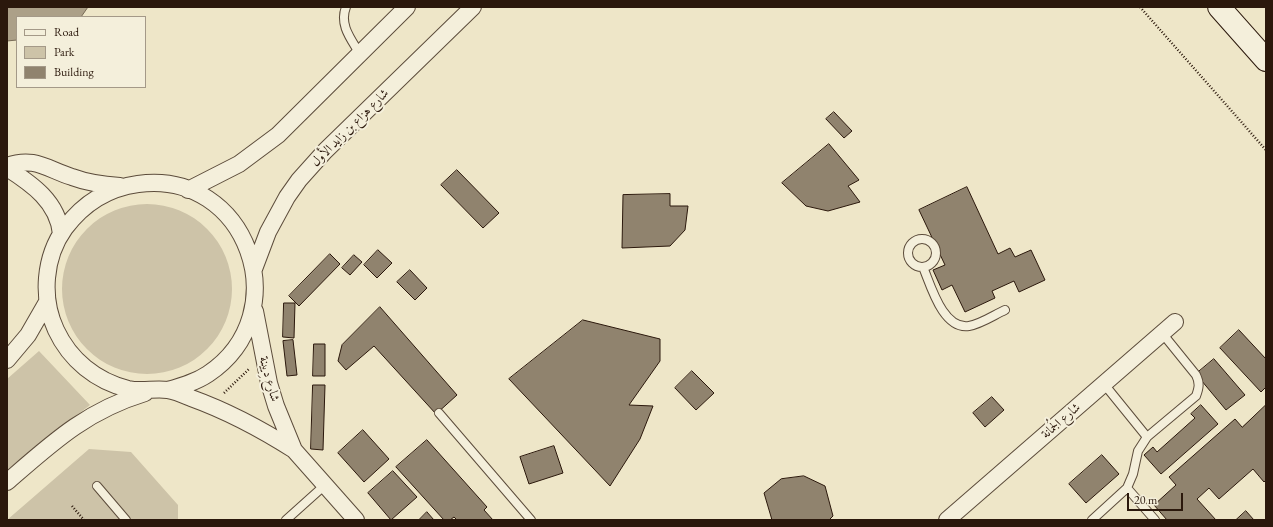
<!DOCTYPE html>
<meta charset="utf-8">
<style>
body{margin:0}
#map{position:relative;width:1273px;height:527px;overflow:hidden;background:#eee6c8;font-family:"EB Garamond",serif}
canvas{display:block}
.frame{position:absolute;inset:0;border:8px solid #2b180c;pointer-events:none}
.legend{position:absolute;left:16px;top:16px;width:130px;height:72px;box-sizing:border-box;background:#f4efdb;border:1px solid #a49988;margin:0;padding:5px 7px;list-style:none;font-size:12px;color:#2b180c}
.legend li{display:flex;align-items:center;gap:8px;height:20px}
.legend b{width:20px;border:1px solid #a49988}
.scale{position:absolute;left:1127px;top:493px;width:56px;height:18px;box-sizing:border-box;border:2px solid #2b180c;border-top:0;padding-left:5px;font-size:12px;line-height:14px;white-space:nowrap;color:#2b180c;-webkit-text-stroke:3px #f4efdb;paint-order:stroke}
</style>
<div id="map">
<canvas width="1273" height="527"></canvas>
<div class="frame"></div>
<ul class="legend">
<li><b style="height:5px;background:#f4efdb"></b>Road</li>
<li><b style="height:11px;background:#cdc3a8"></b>Park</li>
<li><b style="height:11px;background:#90836e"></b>Building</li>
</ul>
<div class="scale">20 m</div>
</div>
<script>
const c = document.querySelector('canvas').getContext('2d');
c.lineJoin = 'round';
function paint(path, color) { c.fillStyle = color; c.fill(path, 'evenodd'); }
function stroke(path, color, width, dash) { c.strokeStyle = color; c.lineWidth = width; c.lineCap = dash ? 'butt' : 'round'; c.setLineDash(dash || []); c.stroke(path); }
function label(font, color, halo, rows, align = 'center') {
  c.font = font + ' "EB Garamond",Amiri,serif'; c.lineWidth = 4; c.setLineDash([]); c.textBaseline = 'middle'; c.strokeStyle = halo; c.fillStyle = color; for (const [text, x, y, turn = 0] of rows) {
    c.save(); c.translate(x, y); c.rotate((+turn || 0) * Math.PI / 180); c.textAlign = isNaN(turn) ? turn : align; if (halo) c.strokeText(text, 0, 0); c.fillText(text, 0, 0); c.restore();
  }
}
paint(new Path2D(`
 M62 289a85 85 0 1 1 170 0a85 85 0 1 1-170 0Z
 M39 351 90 405 7 470V379Z
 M89 449 131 452 178 505V520H7Z`), '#cdc3a8');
const water = new Path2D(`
 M7 7H88L81 17H17V40L7 41Z`);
paint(water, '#aca088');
stroke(water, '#786a56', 1);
const building = new Path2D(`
 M834 112 852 131 844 138 826 119Z
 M829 144 859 180 848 186 860 202 828 211 806 206 782 183Z
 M457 170 499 213 483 228 441 185Z
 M967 187 998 254 1010 248 1015 257 1031 250 1045 280 1019 292 1014 281 992 291 995 298 965 312 952 285 942 290 933 270 945 265 919 210Z
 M670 194V206H688L685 230 670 246 622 248 623 195Z
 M378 250 392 263 377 278 364 265Z
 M330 254 340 264 299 306 289 296Z
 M354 255 362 262 350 275 342 268Z
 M410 270 427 288 415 300 397 282Z
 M284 303H295L294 338 283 337Z
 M380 307 457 395 436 414 374 346 346 370 338 361 342 345Z
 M583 320 660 339V361L629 405 653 406 640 439 610 486 509 379Z
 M1239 330 1266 359V387L1261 392 1220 348Z
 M293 340 297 375 287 376 283 341Z
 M314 344H325V376H313Z
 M1214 359 1245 395 1226 410 1196 374Z
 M692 371 714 393 696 410 675 388Z
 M313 385H325L323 450 311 449Z
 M992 397 1004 410 985 427 973 413Z
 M1201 405 1218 424 1161 474 1144 455 1153 447 1157 452 1195 418 1191 414Z
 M1266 405V480L1264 482 1253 469 1219 499 1209 488 1197 499 1216 520H1167L1154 505 1176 485 1169 477 1235 419 1242 427Z
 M363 430 389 459 364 482 338 453Z
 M427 440 487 507 484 510 493 520H457L454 517 450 520H444L396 467Z
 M554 446 563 473 529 484 520 457Z
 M1102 455 1119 474 1086 503 1069 484Z
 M393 471 417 497 391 520 368 493Z
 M804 476 825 486 833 516 829 520H772L764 493 781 479Z
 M1246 511 1254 520H1236Z
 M427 512 434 520H419Z`);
paint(building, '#90836e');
stroke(building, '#2b180c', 1);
const lane = new Path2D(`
 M346 7C339 25 351 39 360 54
 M908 253a14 14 0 1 1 28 0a14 14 0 1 1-28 0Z
 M923 267C931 286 943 330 969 326 981 324 994 315 1005 310
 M1104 384 1147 437
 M439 413 531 520
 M97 486 126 520
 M1127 488 1155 520
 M286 520 325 485
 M1092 520 1127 488 1133 474 1138 451 1147 437 1196 396C1199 388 1200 383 1196 375L1162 333`);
const street = new Path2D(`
 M7 166C34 156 47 169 72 177 88 183 104 185 120 186
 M7 168C32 184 58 202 61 234
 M188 190 239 164 278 135 407 7
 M254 269 268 232 287 197 299 180 325 151 473 7
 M255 311 269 383 276 406 294 450 356 520
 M7 360 28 335 47 302
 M168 390C182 386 196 382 208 374 299 313 247 169 138 184 108 188 83 204 65 228 44 257 41 298 56 330 70 360 96 381 128 389 142 392 155 388 168 390 175 391 184 395 191 398 227 411 261 429 294 450
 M7 482C53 442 86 411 145 393
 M947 520 1175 322`);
const secondary = new Path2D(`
 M1219 7 1266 60`);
stroke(lane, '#5c4c3b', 10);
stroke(street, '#5c4c3b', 18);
stroke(secondary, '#2b180c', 24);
stroke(new Path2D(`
 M1140 7 1266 150
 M224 393 249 369
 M72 506 84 520`), '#2b180c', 2.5, [1, 2]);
stroke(lane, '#f4efdb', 8);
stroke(street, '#f4efdb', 16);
stroke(secondary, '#f4efdb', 22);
label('13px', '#2b180c', '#f4efdb', [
 ["شارع هزاع بن زايد الأول",350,128,-45],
 ["شارع دِيينة",269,379,75],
 ["شارع الجُمانة",1061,421,-41]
]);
</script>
